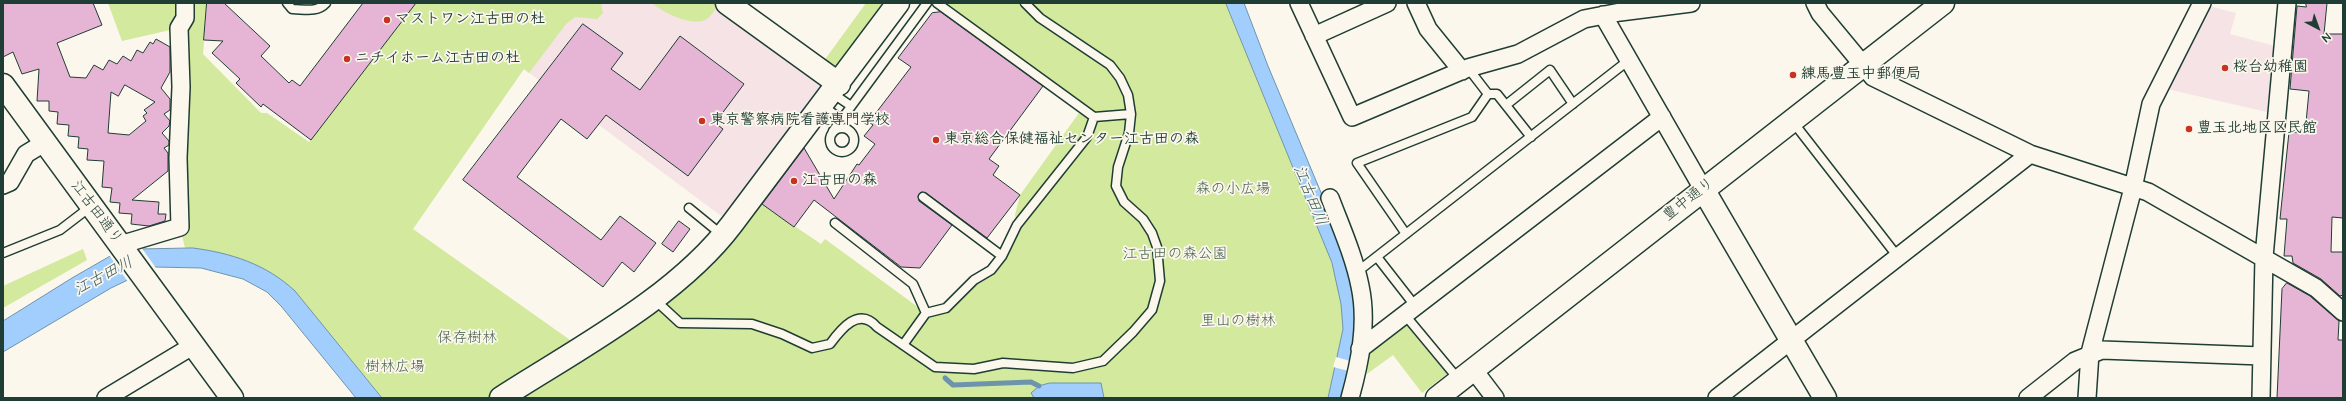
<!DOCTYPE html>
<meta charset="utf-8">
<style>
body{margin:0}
#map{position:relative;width:2346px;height:401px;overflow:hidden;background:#fbf7ec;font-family:"Architects Daughter",sans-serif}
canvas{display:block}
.frame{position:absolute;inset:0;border:4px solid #1f3d34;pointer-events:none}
.north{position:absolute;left:2298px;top:8px;width:40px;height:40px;-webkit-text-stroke:3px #fbf7ec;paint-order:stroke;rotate:139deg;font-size:11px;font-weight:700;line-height:16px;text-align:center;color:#1f3d34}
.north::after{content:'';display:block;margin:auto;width:14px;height:18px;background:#1f3d34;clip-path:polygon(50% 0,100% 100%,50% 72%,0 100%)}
</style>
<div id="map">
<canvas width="2346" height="401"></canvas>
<div class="frame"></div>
<div class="north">N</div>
</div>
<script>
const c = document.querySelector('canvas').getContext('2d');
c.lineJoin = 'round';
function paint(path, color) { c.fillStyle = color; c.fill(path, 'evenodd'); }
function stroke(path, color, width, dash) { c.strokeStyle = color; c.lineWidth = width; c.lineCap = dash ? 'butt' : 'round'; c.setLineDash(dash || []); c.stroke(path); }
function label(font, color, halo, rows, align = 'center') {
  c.font = font + ' "Architects Daughter","Klee One",sans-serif'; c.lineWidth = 3.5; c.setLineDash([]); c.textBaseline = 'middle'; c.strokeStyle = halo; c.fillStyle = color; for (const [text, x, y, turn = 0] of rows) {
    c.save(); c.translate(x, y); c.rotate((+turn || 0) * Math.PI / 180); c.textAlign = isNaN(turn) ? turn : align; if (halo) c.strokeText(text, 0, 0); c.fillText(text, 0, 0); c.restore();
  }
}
paint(new Path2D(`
 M573 3H727L839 84 732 224 524 69Z
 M2209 6 2236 13 2230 34 2275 46 2267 112 2167 89Z`), '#f5e3e5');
paint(new Path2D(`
 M108 3H207L203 54 261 113H267L309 142 416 3H601L603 13 597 19 575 17 566 24 529 73 524 69 413 229 580 347 616 324 753 198 821 244 825 239 926 313 946 308 991 270 1017 225 1015 215 1020 195 1079 113 1092 120 937 3H1226L1332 263 1341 304 1343 329 1328 398H382L298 295 193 248H185L180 227 179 28 122 41Z
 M652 3H719C716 8 712 15 708 18 695 29 662 12 652 3Z
 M866 3H898L839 84 818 69Z
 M83 249 87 260 3 308V286Z
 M1406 325 1447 374 1422 393 1393 355 1367 374 1369 354Z`), '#d2e99e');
const water = new Path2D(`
 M1226 3H1244L1268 66 1335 226 1357 299 1358 330 1344 398H1328L1343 329 1341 304 1332 263Z
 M193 248C231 253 266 264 295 291L382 398H356L281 306 267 292 243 279 201 268 155 267 111 288 3 352V321L72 278 112 255 142 249Z
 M1050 383H1101L1104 398H1034L1031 393 1039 386Z`);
paint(water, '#a1cefc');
stroke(water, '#6d94ac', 1);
paint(new Path2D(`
 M141 247 156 268 128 282 109 255Z
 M1336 357 1354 362 1353 372 1333 367Z`), '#fbf7ec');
stroke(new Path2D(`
 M945 378 953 385 1031 382 1039 386`), '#6d94ac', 5);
const building = new Path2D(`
 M3 3H93L102 25 57 43 70 77 86 78 94 65 103 70 109 60 117 64 123 56 131 61 137 50 143 53 150 42 153 44 156 39 170 47V72L161 88 170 99V110L164 114 170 121 169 126 162 133 169 141V145L164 148 168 153V171L132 200 159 202 158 214H166L165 221 149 226 131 224 132 214 119 213 120 203 110 202 112 188 102 187 104 161 87 160 88 149 78 148 79 137 68 136 69 125 57 124 58 112 49 111V101H37L39 69 22 74 13 52 3 57ZM125 85 155 102 144 110 147 113 143 116 146 121 129 135 108 133 111 92 118 96Z
 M207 3H224L270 46 261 56 289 83 292 80 300 86 363 3H416L311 140 263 104 261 107 236 83 240 79 212 53 223 41 204 40Z
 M2306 3H2327L2324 34H2343V218L2332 217 2331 252H2343V295L2340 296 2321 279 2293 263 2292 256H2284L2287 219H2280L2289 132 2305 133 2309 91 2290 89 2297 6 2306 7Z
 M941 12 1043 86 989 159 999 166 993 175 1020 195 987 238 926 193 921 192 918 196 919 201 952 225 920 268 901 267 814 200 794 227 762 204 804 148 834 199 857 164 859 165 875 144 864 136 873 125 869 122 911 67 898 58 932 13Z
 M583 24 623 53 611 69 640 90 680 36 744 84 715 123 723 129 688 176 606 115 587 139 561 119 517 177 601 240 620 216 656 243 634 272 622 262 603 287 463 180Z
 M679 221 690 229 673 252 662 244Z
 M2287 283 2310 296 2339 321 2338 340H2343V398H2277L2282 289Z`);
paint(building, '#e6b5d5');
stroke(building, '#1f3d34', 1);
const lane = new Path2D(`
 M287 3 292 9C304 9 317 13 326 3
 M832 93 851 106
 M1488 94H1497L1531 137
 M1506 105 1550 70 1573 104
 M823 106 842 120
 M1094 117 1131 114
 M1793 122 1898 257
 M830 140a12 12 0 1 1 24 0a12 12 0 1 1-24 0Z
 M833 131 927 3
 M923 197 1002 256
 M689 208 722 235
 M835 223 913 284 926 313
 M1406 234 1357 163 1472 117 1488 94 1468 68
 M3 253 60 230 90 207
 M1377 257 1416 307
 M1357 272 1629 60
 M654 299 680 323 752 324 782 334 812 348 830 344C841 329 859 306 877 327L935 367 974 369 1003 363 1073 368 1103 361 1133 332 1152 310 1160 281 1157 247 1152 233 1143 219 1124 202 1116 186 1118 167 1129 133 1131 114 1128 95 1120 78 1110 65 1040 18 1025 3
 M1405 315 1459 380
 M903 345 926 313 946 308 974 280 991 270 1002 256 1017 225 1087 137 1094 117 937 3`);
const street = new Path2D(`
 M1299 3 1352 117 1468 68 1518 54 1584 19 1620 12 1691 3
 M1416 3 1428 29 1462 71
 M1815 3 1820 13 1873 77 2030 154 2148 192 2316 288 2343 312
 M1603 15 1703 189
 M1314 36 1387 3
 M3 185 10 182 26 154 44 143
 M1330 198C1341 227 1354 256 1360 286 1368 323 1360 362 1350 398
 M120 245 180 227 178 158 181 87 179 28 185 18V3
 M1360 349 1662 117
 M1473 369 1495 398
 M106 398 194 345
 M1717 398 2030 154
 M2028 398 2075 361 2102 350 2262 356
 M2087 398 2090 353 2133 188 2151 104 2202 3
 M2261 398 2264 257 2287 3`);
const secondary = new Path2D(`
 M727 3 839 84
 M3 85 232 398
 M1703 189 1825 398
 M501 398C577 349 677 297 732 224L898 3
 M1437 398 1943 3`);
stroke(lane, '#1f3d34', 11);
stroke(street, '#1f3d34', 20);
stroke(secondary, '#1f3d34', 25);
stroke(lane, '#fbf7ec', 8);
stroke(street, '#fbf7ec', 17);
stroke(secondary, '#fbf7ec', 22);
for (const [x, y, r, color] of [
 [387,20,4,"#c8321e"],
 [347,59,4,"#c8321e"],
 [2225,68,4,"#c8321e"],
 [1793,75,4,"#c8321e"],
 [702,121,4,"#c8321e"],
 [2189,129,4,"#c8321e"],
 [936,140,4,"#c8321e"],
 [794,181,4,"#c8321e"]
]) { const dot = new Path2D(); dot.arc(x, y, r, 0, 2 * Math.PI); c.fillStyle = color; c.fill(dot); stroke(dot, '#fbf7ec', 1.5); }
label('bold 15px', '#1f3d34', '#fbf7ec', [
 ["マストワン江古田の杜",395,20],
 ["ニチイホーム江古田の杜",355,59],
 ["桜台幼稚園",2233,68],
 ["練馬豊玉中郵便局",1801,75],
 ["東京警察病院看護専門学校",710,121],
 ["豊玉北地区区民館",2197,129],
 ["東京総合保健福祉センター江古田の森",944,140],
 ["江古田の森",802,181]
], 'left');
label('15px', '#435f49', '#fbf7ec', [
 ["森の小広場",1233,190],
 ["江古田の森公園",1175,255],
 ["里山の樹林",1238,322],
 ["保存樹林",467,339],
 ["樹林広場",395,368]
]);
label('15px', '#1f3d34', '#fbf7ec', [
 ["豊中通り",1689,200,-38],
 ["江古田通り",96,213,53]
]);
label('italic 16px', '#395a5c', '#fbf7ec', [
 ["江古田川",1309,196,68],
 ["江古田川",104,277,-28]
]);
</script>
